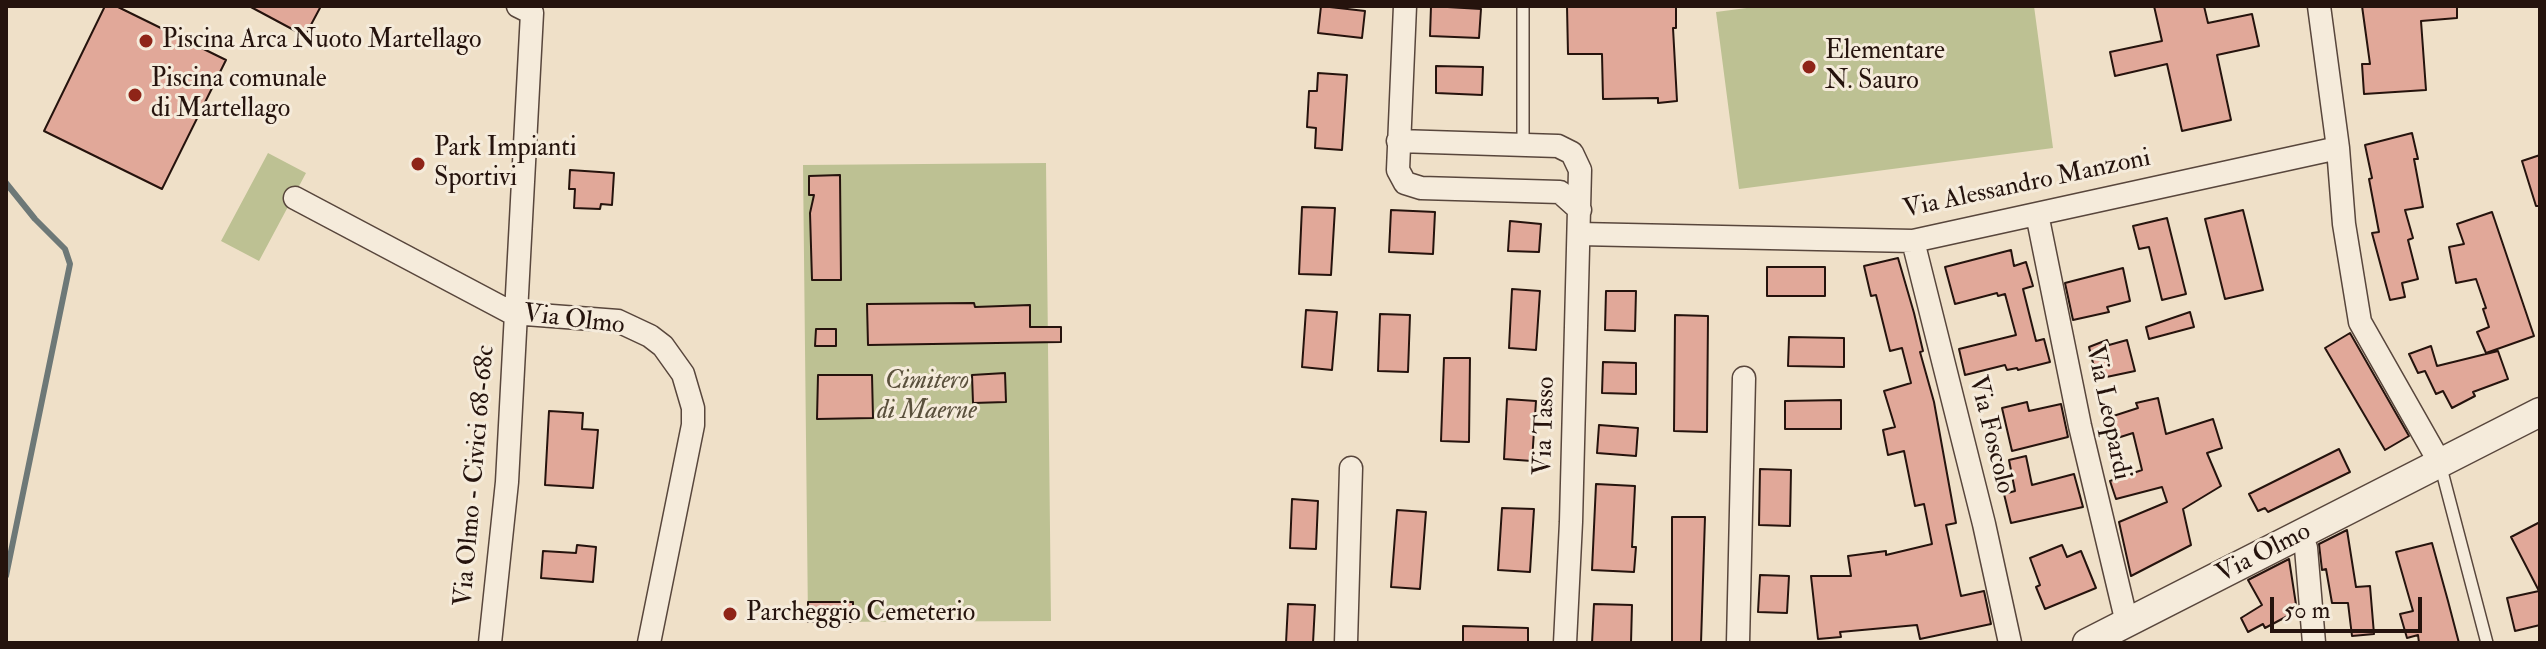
<!DOCTYPE html>
<style>
body{margin:0}
#map{position:relative;width:2546px;height:649px;overflow:hidden;background:#efe0c8;font-family:"IM FELL Double Pica",serif}
canvas{display:block}
.frame{position:absolute;inset:0;border:8px solid #25130d;pointer-events:none}
.scale{position:absolute;left:2270px;top:597px;width:152px;height:36px;box-sizing:border-box;border:4px solid #25130d;border-top:0;padding-left:10px;font-size:24px;line-height:28px;white-space:nowrap;color:#25130d;-webkit-text-stroke:6px #f5ebdb;paint-order:stroke}
</style>
<div id="map">
<canvas width="2546" height="649"></canvas>
<div class="frame"></div>
<div class="scale">50 m</div>
</div>
<script>
const c = document.querySelector('canvas').getContext('2d');
c.lineJoin = 'round';
function paint(path, color) { c.fillStyle = color; c.fill(path, 'evenodd'); }
function stroke(path, color, width, dash) { c.strokeStyle = color; c.lineWidth = width; c.lineCap = dash ? 'butt' : 'round'; c.setLineDash(dash || []); c.stroke(path); }
function label(font, color, halo, rows, align = 'center') {
  c.font = font + ' "IM FELL Double Pica",serif'; c.lineWidth = 6; c.setLineDash([]); c.textBaseline = 'middle'; c.strokeStyle = halo; c.fillStyle = color; for (const [text, x, y, turn = 0] of rows) {
    c.save(); c.translate(x, y); c.rotate((+turn || 0) * Math.PI / 180); c.textAlign = isNaN(turn) ? turn : align; if (halo) c.strokeText(text, 0, 0); c.fillText(text, 0, 0); c.restore();
  }
}
paint(new Path2D(`
 M1762 6H2034L2053 148 1739 189 1716 12Z
 M268 153 306 173 259 261 221 241Z
 M1046 163 1051 621 808 622 803 165Z`), '#bdc193');
stroke(new Path2D(`
 M6 183 35 219 65 249 70 264 6 576`), '#6d7877', 6);
const building = new Path2D(`
 M105 6H116L226 60 162 189 44 131Z
 M249 6H321L305 36Z
 M1321 6 1365 11 1362 38 1318 33Z
 M1431 6 1481 9 1479 38 1430 36Z
 M1567 6H1676V28H1673L1677 101 1658 103V98L1603 99 1602 54H1568Z
 M2154 6H2204L2208 23 2252 14 2259 46 2217 55 2231 120 2182 131 2167 64 2115 76 2110 52 2162 41Z
 M2362 6H2457V18L2421 21 2426 90 2364 94 2362 64H2370Z
 M1436 66 1483 67 1482 95 1436 93Z
 M1318 73 1347 75 1342 150 1315 148 1316 128 1307 127 1309 91H1317Z
 M2412 133 2418 159H2414L2423 207 2405 210 2413 238 2408 240 2418 279 2402 283 2405 297 2390 300 2372 233 2379 232 2369 179 2372 178 2365 145Z
 M2540 155V206H2536L2522 161Z
 M570 170 614 173 612 205 601 204 600 209 574 208 575 189H569Z
 M840 175 841 280H812L810 213 814 195H809V176Z
 M1302 207 1335 208 1331 275 1299 274Z
 M1391 210 1435 212 1433 254 1389 252Z
 M2243 210 2263 290 2225 299 2205 219Z
 M2492 212 2534 336 2486 353 2477 332 2489 327 2483 309 2486 308 2476 279 2456 283 2449 247 2464 244 2457 224Z
 M2167 218 2186 294 2162 300 2149 247 2139 249 2133 226Z
 M1510 221 1541 224 1539 252 1508 251Z
 M2011 250 2014 266 2026 262 2033 286 2023 289 2036 341 2044 339 2050 362 2018 370 2017 368 2007 370 2005 365 1965 375 1959 349 2016 335 2005 294 1998 296 1997 293 1955 304 1945 267Z
 M1898 258 1914 313 1923 351 1920 352 1934 402 1956 523 1946 525 1961 596 1984 591 1991 624 1920 639 1917 625 1840 632 1841 637 1818 639 1811 576H1851L1848 556 1886 551V555L1932 544 1924 504 1915 506 1904 451 1888 455 1883 430 1895 427 1884 391 1911 383 1902 348 1890 351 1876 295 1871 296 1864 266Z
 M1767 267H1825V296H1767Z
 M2123 268 2130 301 2107 307 2109 312 2073 320 2065 283Z
 M1512 289 1540 291 1536 350 1509 348Z
 M1606 291H1636L1635 331 1605 330Z
 M974 303 975 307 1030 305V327H1061V342L868 345 867 304Z
 M1306 310 1337 312 1332 370 1302 367Z
 M2190 312 2194 327 2149 339 2146 327Z
 M1380 314 1410 315 1408 372 1378 371Z
 M1675 315 1708 316 1707 432 1674 431Z
 M816 329H836V346H815Z
 M2350 333 2409 436 2385 450 2325 348Z
 M1789 337 1844 338V367L1788 366Z
 M2107 340 2109 345 2127 340 2135 371 2097 379 2089 347Z
 M2431 346 2437 366 2498 351 2508 379 2473 392 2475 396 2452 408 2443 391 2436 394 2425 371 2418 373 2409 354Z
 M1444 358H1470L1469 442 1441 441Z
 M1603 362 1636 363V394L1602 393Z
 M1005 373 1006 402 973 403 972 375Z
 M818 375H872L873 418 817 419Z
 M2158 398 2166 434 2213 419 2222 448 2207 453 2221 486 2183 509 2191 545 2131 576 2119 522 2167 502 2162 487 2116 499 2110 481 2142 470 2133 433 2111 440 2104 419 2138 408 2136 403Z
 M1507 399 1536 401 1532 461 1504 459Z
 M1841 400V429H1785V401Z
 M2027 402 2029 411 2061 404 2068 437 2012 451 2002 408Z
 M549 411 583 413 582 429 598 430 593 488 545 485Z
 M1599 425 1638 428 1636 456 1597 453Z
 M2339 449 2350 472 2268 512 2265 508 2258 511 2249 494Z
 M2026 456 2032 485 2074 474 2083 507 2011 523 2004 494 2015 491 2009 460Z
 M1760 469 1791 470 1790 526 1759 525Z
 M1596 484 1635 486 1632 547H1636L1634 572 1592 570Z
 M1292 499 1318 501 1316 549 1290 548Z
 M1502 508 1534 509 1530 572 1498 570Z
 M1397 510 1426 512 1420 589 1391 587Z
 M1672 517H1705L1701 643H1672Z
 M2540 522V625L2515 631 2507 598 2539 591 2511 537Z
 M2347 530 2356 587 2370 586 2374 634 2352 636 2348 603H2332L2326 569 2322 570 2319 544Z
 M2432 543 2448 601 2459 643H2419L2418 635 2407 638 2400 614 2413 611 2396 552Z
 M577 545 596 547 593 582 541 578 543 551 576 553Z
 M2062 545 2067 557 2081 551 2096 588 2045 609 2036 587 2040 585 2030 558Z
 M2289 559 2297 611 2265 628 2263 624 2248 632 2241 618 2262 605 2248 580Z
 M1760 575 1789 576 1787 613 1758 612Z
 M808 602H853V622H808Z
 M1288 604 1315 605 1313 643H1286Z
 M1594 604 1632 605 1631 643H1592Z
 M1463 626 1528 628V643H1463Z`);
paint(building, '#e1a899');
stroke(building, '#25130d', 2);
const service = new Path2D(`
 M1523 145V6
 M2440 464 2487 643`);
const minor = new Path2D(`
 M1405 6 1398 170 1405 183 1421 188 1560 192 1580 210
 M2319 6 2338 148 2344 224 2360 322 2440 463
 M1398 141 1558 146 1572 153 1580 170 1571 522 1565 643
 M295 198 512 313 618 321 650 336 663 346 683 374 693 408V425L649 643
 M2037 214 2080 426 2127 623
 M1579 234 1913 241 2338 148
 M1913 241 1984 524 2010 643
 M2301 535 2306 548 2314 643
 M490 643 507 482 532 13 518 6
 M1346 643 1351 468
 M1738 643 1744 378`);
const tertiary = new Path2D(`
 M2087 643 2540 412`);
stroke(service, '#58463c', 14);
stroke(minor, '#58463c', 25);
stroke(tertiary, '#58463c', 31);
stroke(service, '#f5ebdb', 11);
stroke(minor, '#f5ebdb', 22);
stroke(tertiary, '#f5ebdb', 28);
for (const [x, y, r, color] of [
 [146,41,8,"#8f2418"],
 [1809,67,8,"#8f2418"],
 [135,95,8,"#8f2418"],
 [418,164,8,"#8f2418"],
 [730,614,8,"#8f2418"]
]) { const dot = new Path2D(); dot.arc(x, y, r, 0, 2 * Math.PI); c.fillStyle = color; c.fill(dot); stroke(dot, '#f5ebdb', 3); }
label('26px', '#25130d', '#f5ebdb', [
 ["Piscina Arca Nuoto Martellago",162,41],
 ["Elementare",1825,52],
 ["N. Sauro",1825,82],
 ["Piscina comunale",151,80],
 ["di Martellago",151,110],
 ["Park Impianti",434,149],
 ["Sportivi",434,179],
 ["Parcheggio Cemeterio",746,614]
], 'left');
label('26px', '#25130d', '#f5ebdb', [
 ["Via Alessandro Manzoni",2027,185,-12],
 ["Via Olmo",574,321,7],
 ["Via Leopardi",2107,413,78],
 ["Via Tasso",1546,426,-88],
 ["Via Foscolo",1990,435,76],
 ["Via Olmo - Civici 68-68c",476,476,-85],
 ["Via Olmo",2264,554,-27]
]);
label('italic 26px', '#5a503c', '#f5ebdb', [
 ["Cimitero",927,382],
 ["di Maerne",927,412]
]);
</script>
